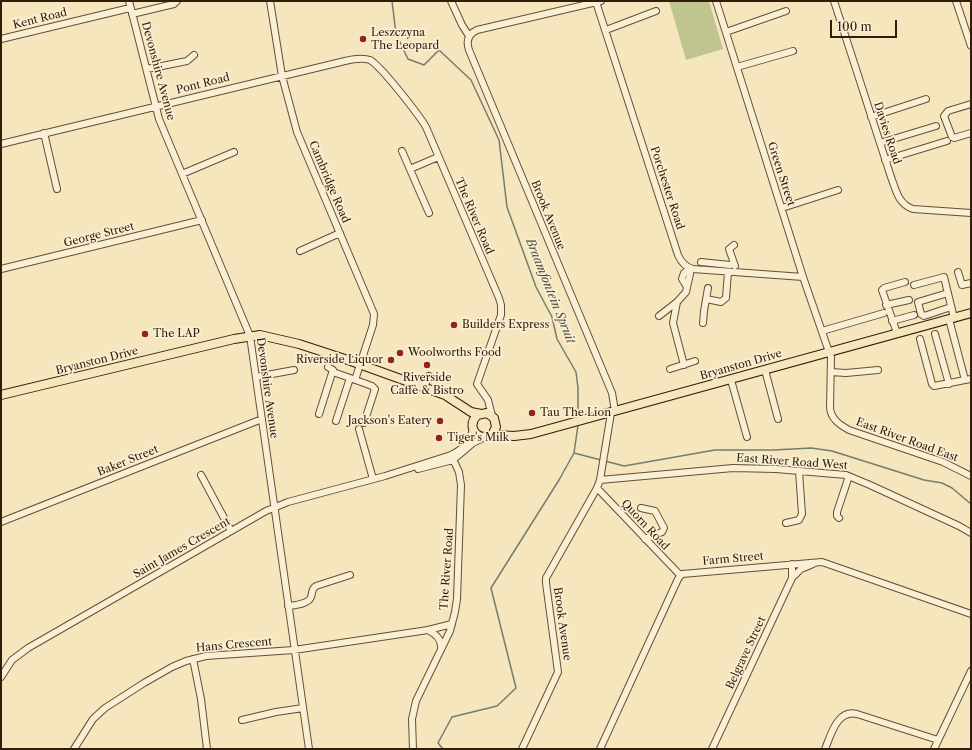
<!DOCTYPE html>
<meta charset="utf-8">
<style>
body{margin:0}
#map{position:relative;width:972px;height:750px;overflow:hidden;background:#f6e6bd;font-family:"Libre Caslon Text",serif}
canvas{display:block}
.frame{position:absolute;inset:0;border:2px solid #321d0a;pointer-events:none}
.scale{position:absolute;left:830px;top:20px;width:67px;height:18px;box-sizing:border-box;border:2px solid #321d0a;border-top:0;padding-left:5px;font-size:12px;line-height:14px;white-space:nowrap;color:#321d0a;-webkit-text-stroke:3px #f9efd4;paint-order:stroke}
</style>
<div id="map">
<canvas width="972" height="750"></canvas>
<div class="frame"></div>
<div class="scale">100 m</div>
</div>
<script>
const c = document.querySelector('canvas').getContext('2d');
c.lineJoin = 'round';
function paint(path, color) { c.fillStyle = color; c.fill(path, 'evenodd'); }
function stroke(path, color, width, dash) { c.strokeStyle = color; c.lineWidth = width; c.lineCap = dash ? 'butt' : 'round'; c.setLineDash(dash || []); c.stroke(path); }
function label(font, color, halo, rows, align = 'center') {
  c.font = font + ' "Libre Caslon Text",serif'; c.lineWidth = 3.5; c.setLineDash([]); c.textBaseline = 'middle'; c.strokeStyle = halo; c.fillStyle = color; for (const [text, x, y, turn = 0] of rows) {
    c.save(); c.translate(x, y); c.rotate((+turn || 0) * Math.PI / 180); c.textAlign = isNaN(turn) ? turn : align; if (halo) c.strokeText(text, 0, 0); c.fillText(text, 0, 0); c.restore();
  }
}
paint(new Path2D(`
 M669 1H709L723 49 686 60Z`), '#c0c48e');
stroke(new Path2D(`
 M392 1 396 34 408 59 424 65 439 50 471 80 499 140 507 207 536 287 552 317 557 339 576 372 578 388V417
 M574 453 601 460
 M605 461 624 466 715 450H774L811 448 832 451 924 480 942 483 952 488 971 504
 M443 749 438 743 452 717 497 706 516 688 491 588 559 480 574 453 578 425`), '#727e6f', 1.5);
const minor = new Path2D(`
 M129 1 159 119 250 336 309 749
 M270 1 282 76 297 132 374 314 373 325 355 380
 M451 1 462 25 469 36
 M601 1 477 30C468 34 466 41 469 50L612 393 615 411
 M716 1 803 277 829 352 831 357 830 408C831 419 840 425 849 430L943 462 971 476
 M834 1 891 177C896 190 898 204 913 209L971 213
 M956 1 971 46
 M596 2 678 255C681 262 685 267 693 269L803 277
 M132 14 174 4 177 1
 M606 30 656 11
 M726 32 786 11
 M1 39 130 8
 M737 67 793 51
 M147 69 187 61 194 55
 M971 104 948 111 944 116 952 137 954 138 971 133
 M871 117 926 99
 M44 133 57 189
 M880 143 936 126
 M1 144 345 61C353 59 362 57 370 60 381 66 419 115 426 127L499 298 501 305V315L477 384 488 400 492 416
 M402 151 429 213
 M885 160 947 141
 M410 169 438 157
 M182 174 234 152
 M782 208 838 190
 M734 245 729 249 735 266
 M300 251 340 233
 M701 262 730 265 734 263
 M1 269 202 220
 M958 272 962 285 971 283
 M914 285 944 277 954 318
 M687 287 682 279 684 273 690 268
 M706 299 721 302 726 298 728 272
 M886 305 909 300
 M948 308 924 316 921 314 918 302 948 293
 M659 316 677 302
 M949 319 965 380 971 379
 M892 321 914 315
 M703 323 704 311 708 288
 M822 331 884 313
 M897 333 882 290 884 288 905 282
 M935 334 949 384
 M920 339 932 384 934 386 965 380
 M684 365 673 323 677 302 686 292 690 274V268
 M670 369 695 361
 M765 370 778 419
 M333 372 350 378
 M831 372 846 373 878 370
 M256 377 294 370
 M731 380 747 437
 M424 387 429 376
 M319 414 333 370 328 367
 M336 421 350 378 372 386 375 389 364 423
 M359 429 373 479
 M418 469 453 460 473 443 485 437
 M201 475 231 531
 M600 480 733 468 776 469 846 475 870 485 959 526 971 533
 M597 488 680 575
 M641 508 655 511 664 528 662 532 645 539
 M839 518 837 516V512L849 476
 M1 522 262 419
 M786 523 799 520 802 514 799 471
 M792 578 801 569 813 564
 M288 606C295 605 309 604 311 597 313 592 311 589 316 586L350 575
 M428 630C436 634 442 640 441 649
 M193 659 201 699 207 749
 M1 677 12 660 28 648 266 511 288 502 385 476 451 455C463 449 470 442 473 429
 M242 720 276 712 303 708
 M74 749 93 719 105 708 144 683 172 667 186 661 206 656 294 650 428 630 452 624
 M413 749 412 719 416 701 450 631 455 612 457 599 461 485 459 472 451 455
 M522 749 558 672 546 583V578L597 488 600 480 611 413
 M600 749 678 579 682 574 822 562 971 614
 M712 749 792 578V564
 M825 749C831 735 837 709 857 714L938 740
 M934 749 971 671`);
const major = new Path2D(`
 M1 395 234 339 260 335 299 344 348 360 445 395 471 412 481 414
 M490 436 493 433 496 427 494 418 487 413 477 415C470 423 471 432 481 437L498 435 514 436 531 434 971 313`);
stroke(minor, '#634f37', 8);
stroke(major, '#321d0a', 10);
stroke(minor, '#f9efd4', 6);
stroke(major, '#f6e6bd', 8);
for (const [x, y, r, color] of [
 [363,39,4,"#8f2418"],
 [454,325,4,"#8f2418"],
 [145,334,4,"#8f2418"],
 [400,353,4,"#8f2418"],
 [391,360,4,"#8f2418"],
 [427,365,4,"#8f2418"],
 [532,413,4,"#8f2418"],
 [440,421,4,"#8f2418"],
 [439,438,4,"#8f2418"]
]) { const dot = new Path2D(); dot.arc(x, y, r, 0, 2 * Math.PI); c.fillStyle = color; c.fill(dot); stroke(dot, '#f9efd4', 1.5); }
label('11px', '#321d0a', '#f9efd4', [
 ["Kent Road",40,19,-14],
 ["Devonshire Avenue",158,71,75],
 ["Pont Road",203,84,-14],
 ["Davies Road",887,133,72],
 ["Green Street",781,174,72],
 ["Cambridge Road",329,182,67],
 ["Porchester Road",667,188,72],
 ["Brook Avenue",548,215,68],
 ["The River Road",474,216,67],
 ["George Street",99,235,-14],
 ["Bryanston Drive",97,361,-14],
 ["Bryanston Drive",741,365,-16],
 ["Devonshire Avenue",267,388,82],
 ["East River Road East",907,440,20],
 ["Baker Street",128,461,-22],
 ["East River Road West",792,462,4],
 ["Quorn Road",645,525,47],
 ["Saint James Crescent",182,548,-30],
 ["Farm Street",733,559,-5],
 ["The River Road",447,569,-86],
 ["Brook Avenue",562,624,82],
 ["Hans Crescent",234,645,-5],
 ["Belgrave Street",746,653,-65]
]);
label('11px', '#321d0a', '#f9efd4', [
 ["Leszczyna",371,33],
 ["The Leopard",371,46],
 ["Builders Express",462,325],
 ["The LAP",153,334],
 ["Woolworths Food",408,353],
 ["Riverside Liquor",383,360,"right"],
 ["Riverside",427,378,"center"],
 ["Caffè & Bistro",427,391,"center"],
 ["Tau The Lion",540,413],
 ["Jackson's Eatery",432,421,"right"],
 ["Tiger's Milk",447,438]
], 'left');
label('italic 12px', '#524e3d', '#f9efd4', [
 ["Braamfontein Spruit",550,291,68]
]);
</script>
